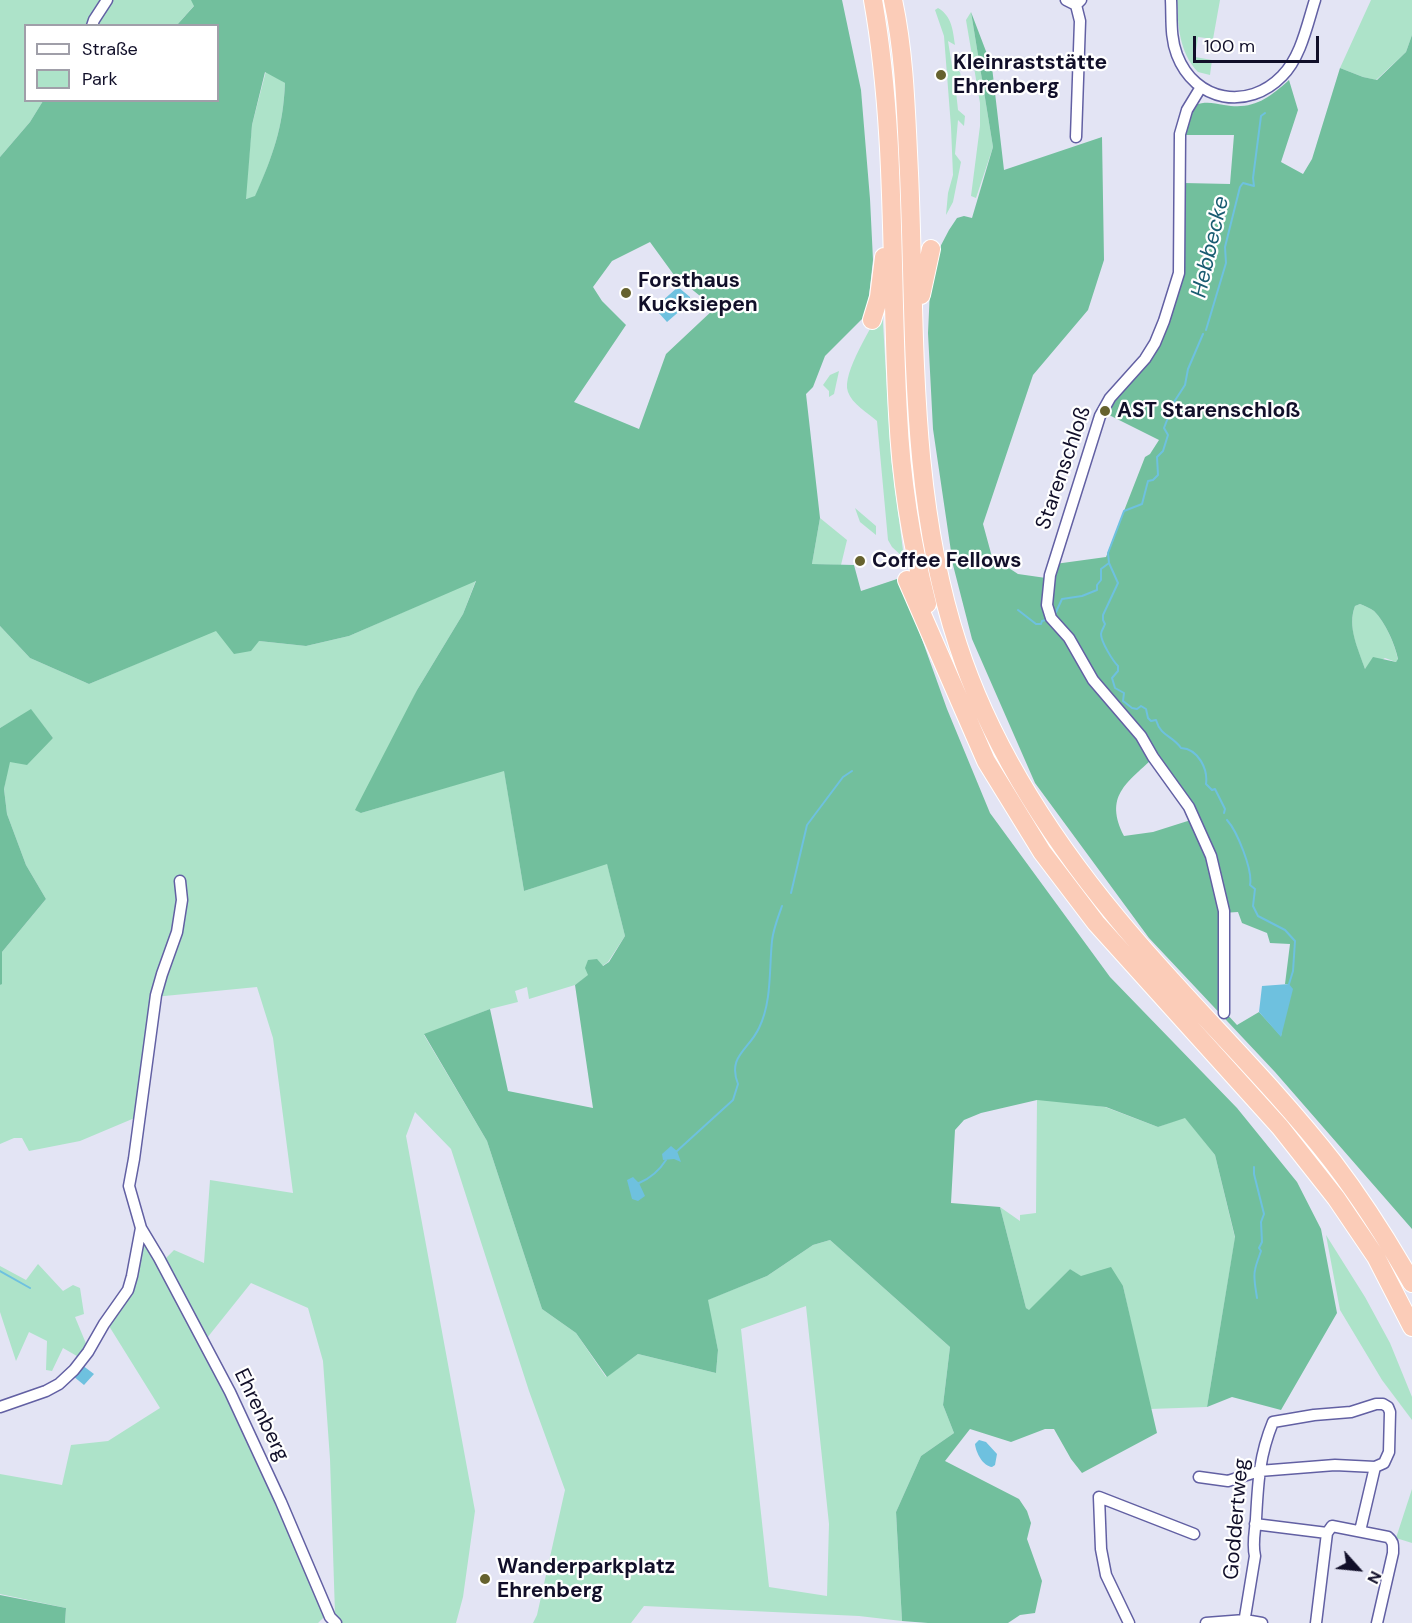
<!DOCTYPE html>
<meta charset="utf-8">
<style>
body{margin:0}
#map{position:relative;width:1412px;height:1623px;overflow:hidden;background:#e3e4f4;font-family:"DM Sans",sans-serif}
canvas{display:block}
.legend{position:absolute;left:24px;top:24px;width:195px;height:78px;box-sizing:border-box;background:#fff;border:2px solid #a09fa9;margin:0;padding:8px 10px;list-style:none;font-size:18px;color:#110f29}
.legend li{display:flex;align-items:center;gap:12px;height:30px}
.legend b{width:30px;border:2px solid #a09fa9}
.north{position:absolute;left:1328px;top:1539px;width:60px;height:60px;-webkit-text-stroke:4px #fff;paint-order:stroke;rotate:117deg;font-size:16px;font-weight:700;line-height:24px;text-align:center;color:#110f29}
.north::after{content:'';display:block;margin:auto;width:21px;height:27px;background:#110f29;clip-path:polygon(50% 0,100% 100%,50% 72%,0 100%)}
.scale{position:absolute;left:1193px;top:36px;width:126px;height:27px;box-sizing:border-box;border:3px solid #110f29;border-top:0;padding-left:8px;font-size:18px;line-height:21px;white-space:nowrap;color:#110f29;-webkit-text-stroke:4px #fff;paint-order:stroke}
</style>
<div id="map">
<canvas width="1412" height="1623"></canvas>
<ul class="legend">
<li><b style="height:8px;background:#fff"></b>Straße</li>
<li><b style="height:16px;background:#ade3c9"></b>Park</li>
</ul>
<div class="north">N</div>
<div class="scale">100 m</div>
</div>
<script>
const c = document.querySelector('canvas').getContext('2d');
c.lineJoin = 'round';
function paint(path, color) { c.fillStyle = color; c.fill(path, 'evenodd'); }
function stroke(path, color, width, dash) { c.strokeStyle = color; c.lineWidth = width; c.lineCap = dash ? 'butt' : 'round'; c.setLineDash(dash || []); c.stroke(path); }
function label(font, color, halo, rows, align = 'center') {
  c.font = font + ' "DM Sans",sans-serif'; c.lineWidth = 4.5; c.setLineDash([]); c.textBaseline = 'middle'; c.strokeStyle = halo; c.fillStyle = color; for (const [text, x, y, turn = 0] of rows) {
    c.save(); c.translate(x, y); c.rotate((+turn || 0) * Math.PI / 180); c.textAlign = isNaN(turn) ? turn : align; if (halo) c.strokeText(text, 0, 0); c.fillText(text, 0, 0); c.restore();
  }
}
paint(new Path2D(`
 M0 0H199L177 25 26 26V100L43 101 30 122 0 157Z
 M1177 0H1220L1213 39 1198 37 1195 57 1212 60 1210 75 1198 72C1179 52 1178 26 1177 0Z
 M1371 0H1412V35L1406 52 1376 80 1363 77 1340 68Z
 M938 8C952 16 953 31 955 45L948 41 952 66 960 72 963 88 955 82 958 110 965 116 964 126 958 120 955 154 961 162 953 202 946 215 948 193 953 175 951 127 944 36 935 10Z
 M971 12 993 147 976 198 971 196 980 126V103L966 20Z
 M266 71 285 83C283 128 273 155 255 197L245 199 252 125Z
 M882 306 891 458 904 558 892 547 888 540 877 421C868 413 852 404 848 392 841 373 874 325 882 306Z
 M839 371 834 394 829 397V391L823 385 830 375Z
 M855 508 876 526V535L860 522Z
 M820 518 847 540 841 565 812 564Z
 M476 580 463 614 417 690 361 813 504 770 524 891 607 863 625 936 608 962 575 985 529 999 527 987 515 991 518 1002 490 1009 424 1035 487 1141 542 1309 576 1333 606 1377 638 1354 716 1373 718 1350 707 1300 767 1276 813 1245 830 1240 950 1347 943 1405 954 1433 921 1456 896 1512 902 1621 859 1616 644 1606 631 1623H533L537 1615 565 1490 529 1391 451 1149 415 1112 406 1136 475 1511 463 1597 456 1623H339L335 1614 330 1459 323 1361 308 1308 251 1283 207 1338 164 1260 174 1250 204 1263 210 1180 293 1193 273 1038 257 987 154 997 137 1117 80 1141 29 1151 22 1138H14L0 1144V985L2 983V952L46 899 26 865 7 814 4 789 9 762 53 738 31 710 0 728V626L30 658 89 684 216 630 259 641 306 646 349 636ZM806 1306 829 1524 827 1596 769 1587 741 1329Z
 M1360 604C1365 606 1370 608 1374 611 1385 622 1395 644 1398 660L1396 662 1385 658 1365 669C1358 649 1347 628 1355 606Z
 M1037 1098 1105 1107 1158 1127 1185 1117 1215 1155 1235 1238 1207 1407 1150 1409 1123 1286 1080 1276 1070 1269 1029 1311 1026 1308 1000 1207 1020 1221V1215L1036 1213Z
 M1326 1235 1365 1297 1390 1343 1412 1397V1420L1382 1380 1340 1310Z
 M148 1246 229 1396 325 1616 318 1623H65L66 1608 0 1594V1474L62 1485 71 1445 108 1441 160 1408 109 1326 134 1289 141 1247Z
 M38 1264 63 1291 73 1285 80 1288 84 1314 75 1317 87 1346 82 1359 63 1348 52 1371 46 1370 47 1341 29 1332 16 1361 0 1312V1266L26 1280Z
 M1412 1489V1543L1396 1538Z`), '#ade3c9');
paint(new Path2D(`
 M191 0H842L861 90 870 199 873 260 867 314 825 356 813 387 806 394 820 518 812 564 854 565 861 591 900 578 947 709 990 813 1110 977 1237 1108 1297 1182 1321 1229 1337 1313 1281 1410 1232 1397 1207 1407 1235 1237 1215 1155 1185 1118 1158 1127 1106 1107 1037 1100 981 1113 964 1120 955 1130 951 1203 1000 1207 1026 1308 1029 1310 1070 1269 1081 1276 1111 1267 1123 1286 1157 1433 1082 1473 1071 1459 1054 1429H1045L1011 1442 970 1429 945 1461 1019 1499 1027 1511 1031 1523 1027 1539 1042 1581 1035 1613 1020 1615 1008 1623H928L902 1621 896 1512 921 1456 954 1433 943 1405 950 1347 830 1240 813 1245 767 1276 708 1300 718 1350 716 1373 638 1354 607 1377 576 1333 542 1309 487 1141 424 1034 490 1009 508 1091 593 1108 575 985 588 975 585 968 588 960 597 959 603 966 609 962 625 936 607 864 524 891 504 771 361 813 355 810 417 690 463 614 476 581 349 636 306 646 259 641 251 651 234 654 216 631 89 684 30 658 0 626V157L30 122 43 101 218 100V26L177 25 194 6ZM265 72 285 83C283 128 273 155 255 196L246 199 252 125ZM650 242 674 275 715 308 666 354 639 429 574 402 626 325 602 301 593 287 612 261Z
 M971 12 992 67 1004 170 1102 137 1104 260 1088 310 1033 375 983 524 992 557 1018 574 1046 578 1055 564 1106 557 1145 457 1150 454 1159 440 1105 413 1112 400 1143 366 1171 309 1184 183 1230 184 1234 135H1184L1185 126 1195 105C1206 101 1213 103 1224 105 1253 110 1268 99 1289 80L1298 110 1281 162 1303 174 1312 159 1340 68 1363 77 1377 80 1406 52 1412 35V1229L1275 1072 1149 938 1035 783 972 639 953 565 933 429 928 333 930 290 938 251 949 230 957 218 964 216 972 218 993 147ZM1360 604C1365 606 1370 608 1374 611 1385 622 1395 644 1398 659L1396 662 1373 657 1365 669C1358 648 1347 627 1355 606ZM1153 758 1194 819 1153 832 1124 836C1104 796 1126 784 1153 758ZM1238 912 1242 923 1267 933 1270 943 1290 944 1285 984H1289L1281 1036 1259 1012 1237 1025 1225 1012 1222 913Z
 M31 709 53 738 27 765 10 762 4 789 7 814 26 865 46 899 2 952V984L0 985V728Z
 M0 1595 66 1608 65 1623H0Z`), '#72bf9d');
paint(new Path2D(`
 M678 287 690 297V302L667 322 658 312 661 302Z
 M1289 984 1293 989 1281 1037 1259 1012 1262 986Z
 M671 1146 677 1151 681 1162 674 1159 663 1160 662 1154Z
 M633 1177 639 1183 645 1196 638 1201 632 1199 627 1180Z
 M82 1365 94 1374 84 1385 73 1376Z
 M979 1440 986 1442 997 1454 995 1465 992 1467C983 1466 976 1453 975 1444Z`), '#6ec1df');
stroke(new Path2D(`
 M1206 330 1226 263 1225 247 1240 187 1243 183 1254 186 1253 178 1261 116 1265 113
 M1203 334 1188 369 1185 385 1174 402 1164 428 1168 435 1163 451 1157 457 1158 475 1153 480 1148 481 1142 504 1124 511 1108 553 1109 563 1118 583 1103 615V620L1105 624C1104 627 1101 631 1101 634 1101 642 1113 661 1118 666V671L1112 678 1115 688 1124 693 1123 701 1132 708 1137 709 1141 706 1146 709 1148 718 1151 721 1156 720C1161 737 1172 735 1181 748 1199 749 1208 770 1206 784L1212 790 1215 789 1225 809 1224 813
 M1018 610 1036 624H1041L1042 621 1046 620
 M1056 612 1062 599 1082 596 1097 590V585L1101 580V569L1109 563
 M1227 820C1237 831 1253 870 1250 885L1255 889 1253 906 1258 916 1285 930 1295 941 1293 971 1289 984
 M791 893 807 825 843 777 852 771
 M677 1151 733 1100 738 1084C727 1056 749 1050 759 1028 772 1001 769 970 772 941 773 930 778 917 782 906
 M1254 1167V1174L1264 1214 1261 1222 1262 1242 1259 1248 1261 1251C1259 1257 1256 1264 1255 1270 1253 1278 1256 1290 1257 1298
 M639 1183C651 1178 659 1171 666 1160
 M0 1271 30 1288`), '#6ec1df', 2);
const minor = new Path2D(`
 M1066 0 1076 5 1081 0
 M1171 0C1172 19 1170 37 1177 55 1195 102 1248 111 1282 76 1301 57 1307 25 1315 0
 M1076 5 1080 21 1076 137
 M92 26 94 20 107 0
 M1201 87 1187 110 1180 134 1179 273 1164 321 1155 343 1145 359 1110 398 1100 416 1050 575 1047 605 1051 618 1069 638 1093 680 1141 736 1153 757 1189 807 1211 856 1224 911V1013
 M180 881 182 900 177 932 162 974 156 995 134 1159 129 1186 141 1228 159 1258 230 1392 281 1502 330 1617 336 1623
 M0 1407 46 1391 59 1384 74 1370 88 1352 104 1324 128 1290 132 1276 141 1228
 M1199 1477 1228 1481 1259 1471 1335 1465 1375 1467 1384 1463 1389 1452 1390 1412 1388 1407 1383 1404H1376L1351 1412 1314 1415 1273 1422C1259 1456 1258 1483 1256 1519 1255 1532 1252 1544 1255 1556L1244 1623
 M1255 1524 1327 1533 1332 1526 1388 1537C1394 1542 1393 1545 1393 1553L1377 1623
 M1360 1531 1375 1467
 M1129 1623 1106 1575 1101 1549 1099 1497 1194 1534
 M1206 1623 1245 1620 1262 1623
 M1316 1623 1327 1533`);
const motorway = new Path2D(`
 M873 0C897 137 890 276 898 414 901 478 911 542 927 604
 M893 0C905 56 906 115 909 173 916 330 908 493 958 645 991 747 1050 837 1117 918 1186 1002 1266 1076 1333 1162 1362 1200 1388 1241 1412 1283
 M921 295 931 249
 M872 320 879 297 884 257
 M907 580 986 761 1042 852 1096 923 1280 1127 1336 1198 1376 1257 1412 1327`);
stroke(minor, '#6260a3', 13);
stroke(motorway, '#fff', 20);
stroke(minor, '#fff', 10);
stroke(motorway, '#fbccb8', 18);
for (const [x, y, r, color] of [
 [941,75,6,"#66622e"],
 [626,293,6,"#66622e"],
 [1105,411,6,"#66622e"],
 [860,561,6,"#66622e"],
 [485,1579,6,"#66622e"]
]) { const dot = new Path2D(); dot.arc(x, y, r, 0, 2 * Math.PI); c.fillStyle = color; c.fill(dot); stroke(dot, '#fff', 2); }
label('bold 21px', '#110f29', '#fff', [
 ["Kleinraststätte",953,63],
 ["Ehrenberg",953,87],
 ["Forsthaus",638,281],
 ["Kucksiepen",638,305],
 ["AST Starenschloß",1117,411],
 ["Coffee Fellows",872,561],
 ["Wanderparkplatz",497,1567],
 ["Ehrenberg",497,1591]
], 'left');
label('21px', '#110f29', '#fff', [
 ["Starenschloß",1064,468,-71],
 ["Ehrenberg",261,1415,64],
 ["Goddertweg",1237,1519,-85]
]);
label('italic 22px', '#195c71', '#fff', [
 ["Hebbecke",1211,247,-77]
]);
</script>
